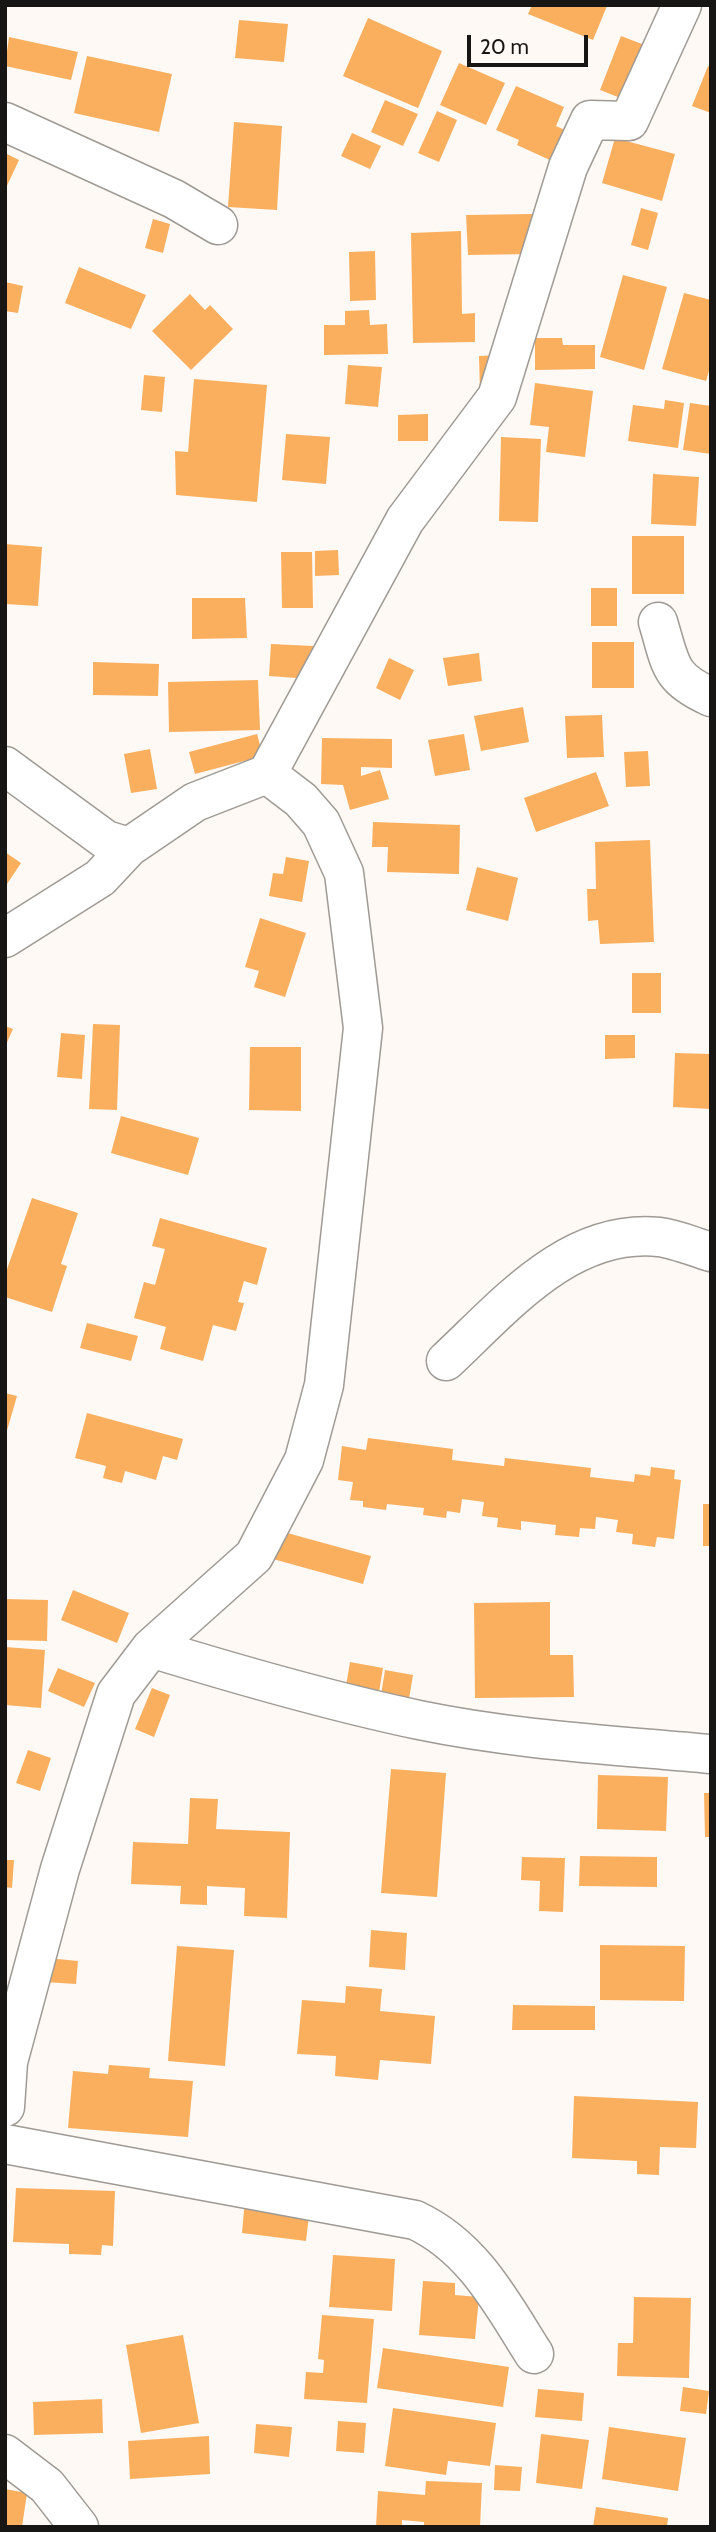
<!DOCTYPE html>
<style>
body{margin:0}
#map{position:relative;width:716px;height:2532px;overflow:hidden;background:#fef9f5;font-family:Cabin,sans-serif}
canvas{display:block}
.frame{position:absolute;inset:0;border:7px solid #181614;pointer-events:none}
.scale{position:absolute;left:467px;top:35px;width:121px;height:32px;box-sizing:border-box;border:4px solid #181614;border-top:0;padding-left:9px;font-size:21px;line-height:24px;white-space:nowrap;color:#181614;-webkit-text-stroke:5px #fef9f5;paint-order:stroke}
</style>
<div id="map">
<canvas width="716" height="2532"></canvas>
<div class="frame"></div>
<div class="scale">20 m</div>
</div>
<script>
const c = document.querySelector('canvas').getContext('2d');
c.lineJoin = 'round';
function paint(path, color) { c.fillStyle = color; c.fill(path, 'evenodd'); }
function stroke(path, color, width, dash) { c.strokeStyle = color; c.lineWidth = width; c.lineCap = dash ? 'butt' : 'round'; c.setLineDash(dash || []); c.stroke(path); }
paint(new Path2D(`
 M532 5H604L607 6 593 40 528 14Z
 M368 18 442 51 418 108 343 76Z
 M239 20 288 24 284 62 235 58Z
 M621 36 650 47 628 101 600 90Z
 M9 37 78 52 71 80 5 66Z
 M87 56 172 74 159 132 74 113Z
 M459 63 505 83 486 125 440 105Z
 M708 66 711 67V113L692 106Z
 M516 86 564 107 556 126 565 130 552 161 517 145 519 140 496 130Z
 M385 100 418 114 403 146 371 132Z
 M437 111 457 120 439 162 418 153Z
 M234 122 282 126 277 210 228 207Z
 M352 133 381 146 370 169 341 156Z
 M615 138 675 154 662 201 602 183Z
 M5 153 19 160 5 190Z
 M641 208 658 213 648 250 631 245Z
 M532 214 533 254 468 255 466 215Z
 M153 219 170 224 163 253 145 248Z
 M461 231 462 314 475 313V342L413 343 411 233Z
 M375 251 376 300 350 301 349 252Z
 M79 267 146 295 131 329 65 303Z
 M623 275 667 287 644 370 600 357Z
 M5 282 23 286 18 313 5 311Z
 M684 293 711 300V364L706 381 662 369Z
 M190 294 205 310 210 305 233 329 191 370 152 331Z
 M369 310 370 325 387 324 388 354 324 355V325H345V311Z
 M535 338H562L563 345H595V369L535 370Z
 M498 355 480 392 479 356Z
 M348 365 382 367 378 407 345 404Z
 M144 375 165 377 162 412 141 410Z
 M194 379 267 385 257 502 176 495 175 451 188 452Z
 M535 383 593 391 585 457 546 452 549 427 530 425Z
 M665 400 684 403 678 448 628 441 633 405 664 409Z
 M690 403 711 406V454L683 450Z
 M428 414V441H398V415Z
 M286 434 330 437 326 484 282 480Z
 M501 437 541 439 538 522 499 521Z
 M653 474 699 477 696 526 651 524Z
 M632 536H684V594H632Z
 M5 544 42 547 38 606 5 604Z
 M338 550 339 575 315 576V551Z
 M281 552H312L313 608H282Z
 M591 588H617V626H591Z
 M192 598H245L247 638 192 639Z
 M592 642H634V688H592Z
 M271 644 313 646 310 679 269 676Z
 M479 653 482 681 448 686 443 658Z
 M389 658 414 670 400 700 376 688Z
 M93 662 159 664 158 696 93 695Z
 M258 680 260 730 169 732 168 682Z
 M523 707 529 742 481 751 474 716Z
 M602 715 604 757 567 758 565 716Z
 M257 734 263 756 195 774 189 752Z
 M464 734 470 770 435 776 428 740Z
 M322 738 392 739V768L361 767V776L380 770 389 799 350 810 343 785 321 784Z
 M150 749 157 789 131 793 124 754Z
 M648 751 650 786 626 787 624 752Z
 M596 772 609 806 536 832 524 798Z
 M373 822 460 825 459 874 387 872 388 847H372Z
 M650 840 654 942 600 944 598 920 588 921 587 889H596L595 842Z
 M5 852 21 863 5 887Z
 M286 857 309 861 302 902 269 896 273 873 283 874Z
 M477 867 518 878 508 921 466 910Z
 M260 918 306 933 285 997 254 987 259 971 245 967Z
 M632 973H661V1013H632Z
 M93 1024 120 1025 117 1110 89 1109Z
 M5 1026 13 1029 5 1047Z
 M61 1033 85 1035 82 1079 57 1077Z
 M605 1035H635V1058L605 1059Z
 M250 1047H301V1111L249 1110Z
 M675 1053 711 1054V1109L673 1107Z
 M121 1116 199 1138 188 1175 111 1153Z
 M32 1198 78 1213 61 1264 67 1266 52 1312 5 1297V1275Z
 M160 1218 267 1248 257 1285 244 1281 238 1302 244 1303 236 1331 213 1325 203 1361 160 1349 166 1327 134 1318 144 1282 155 1285 165 1249 152 1246Z
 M87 1323 138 1336 131 1361 80 1348Z
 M5 1393 17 1396 6 1434H5Z
 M87 1413 183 1439 177 1460 163 1456 156 1480 125 1471 122 1483 103 1478 106 1466 75 1458Z
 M368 1438 453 1449 452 1460 504 1466 505 1458 591 1468 590 1477 634 1482 635 1474 650 1476 651 1467 675 1470 674 1479 681 1480 674 1539 657 1537 655 1547 632 1544 633 1534 616 1532 618 1520 596 1517 595 1529 580 1528 579 1537 555 1535 556 1525 521 1521V1530L497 1527 498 1518 482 1516 484 1502 462 1499 460 1513 447 1511 446 1518 423 1515 424 1508 387 1504 386 1510 363 1507V1501L350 1500 353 1482 338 1480 342 1446 366 1450Z
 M703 1504H711V1546H703Z
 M280 1531 371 1556 363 1584 273 1559Z
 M73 1590 129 1613 117 1643 61 1620Z
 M5 1599 48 1600 47 1641 5 1640Z
 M550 1602V1655H573L574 1697 475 1698 474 1603Z
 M5 1647 45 1650 41 1708 5 1705Z
 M350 1662 383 1668 379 1692 346 1686Z
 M58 1668 95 1683 84 1707 48 1691Z
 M385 1670 413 1675 409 1699 381 1695Z
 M152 1688 170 1695 154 1737 135 1729Z
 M28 1750 51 1758 40 1791 16 1783Z
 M391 1769 446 1773 437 1897 381 1893Z
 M598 1775 668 1777 666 1831 597 1829Z
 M704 1793H711V1837H705Z
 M190 1798 218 1799 216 1829 290 1832 287 1918 244 1916 245 1888 207 1886V1905L180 1904 181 1886 131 1884 133 1842 188 1844Z
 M580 1856 657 1857V1887L579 1886Z
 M522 1857 565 1858 563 1912 539 1911 540 1881 521 1880Z
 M5 1860H14L12 1888 5 1887Z
 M371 1930 407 1933 405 1970 369 1967Z
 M600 1945 685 1946 684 2001 600 2000Z
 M177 1946 234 1950 225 2066 168 2061Z
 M47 1958 78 1961 76 1984 45 1982Z
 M346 1986 382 1989 380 2011 435 2016 431 2064 380 2060 378 2080 335 2076 336 2056 297 2054 302 2000 345 2003Z
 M513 2005 595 2006V2030H512Z
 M109 2065 150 2068 149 2078 193 2081 188 2137 68 2128 73 2071 108 2074Z
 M574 2096 698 2102 696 2148 660 2147 659 2175 637 2174V2161L572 2158Z
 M16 2188 115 2191 113 2246 102 2245 101 2255 69 2254V2244L13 2242Z
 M245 2199 310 2207 306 2241 242 2233Z
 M333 2255 395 2259 392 2311 329 2307Z
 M423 2281 455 2283V2295L479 2297 475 2339 419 2335Z
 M634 2297 691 2298 689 2378 617 2376 618 2343H633Z
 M322 2315 374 2319 367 2403 304 2399 306 2372 323 2373 324 2360 318 2359Z
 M183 2335 199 2423 141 2433 126 2345Z
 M383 2348 509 2367 503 2407 377 2388Z
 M683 2387 709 2391 706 2414 680 2411Z
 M538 2389 584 2393 582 2421 535 2417Z
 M102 2399 103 2433 34 2435 33 2402Z
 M393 2408 496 2423 490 2466 448 2461 446 2475 385 2466Z
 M338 2421 366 2423 364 2453 336 2451Z
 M256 2424 292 2427 289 2457 254 2453Z
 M609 2427 686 2438 678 2491 602 2479Z
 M541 2434 589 2440 582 2489 536 2483Z
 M209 2436 210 2474 130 2479 128 2441Z
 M495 2465 522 2467 520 2491 494 2490Z
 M426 2481 482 2483 480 2527H424V2522L402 2520V2527H376L378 2491 425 2495Z
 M5 2489 27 2493 22 2527H5Z
 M596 2507 668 2518 667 2527H593Z`), '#faaf5f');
const minor = new Path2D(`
 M5 122 174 199 218 225
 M658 622C671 664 668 678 711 697
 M5 766 106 840 129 847
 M5 938 100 878 129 847 195 802 267 774 405 520 497 397 568 167 590 120 629 121 682 5
 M446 1361C505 1306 569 1228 659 1237 676 1239 694 1247 711 1252
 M151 1648C239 1675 329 1701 419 1720 515 1740 614 1745 711 1754
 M5 2107 8 2062 60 1869 116 1694 151 1648 254 1556 304 1460 324 1385 363 1028 344 873 321 823 301 800 267 774
 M5 2144 415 2220C473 2247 501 2302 534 2354
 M5 2454 47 2486 79 2527`);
stroke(minor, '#9f9a94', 41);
stroke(minor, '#fff', 38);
</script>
